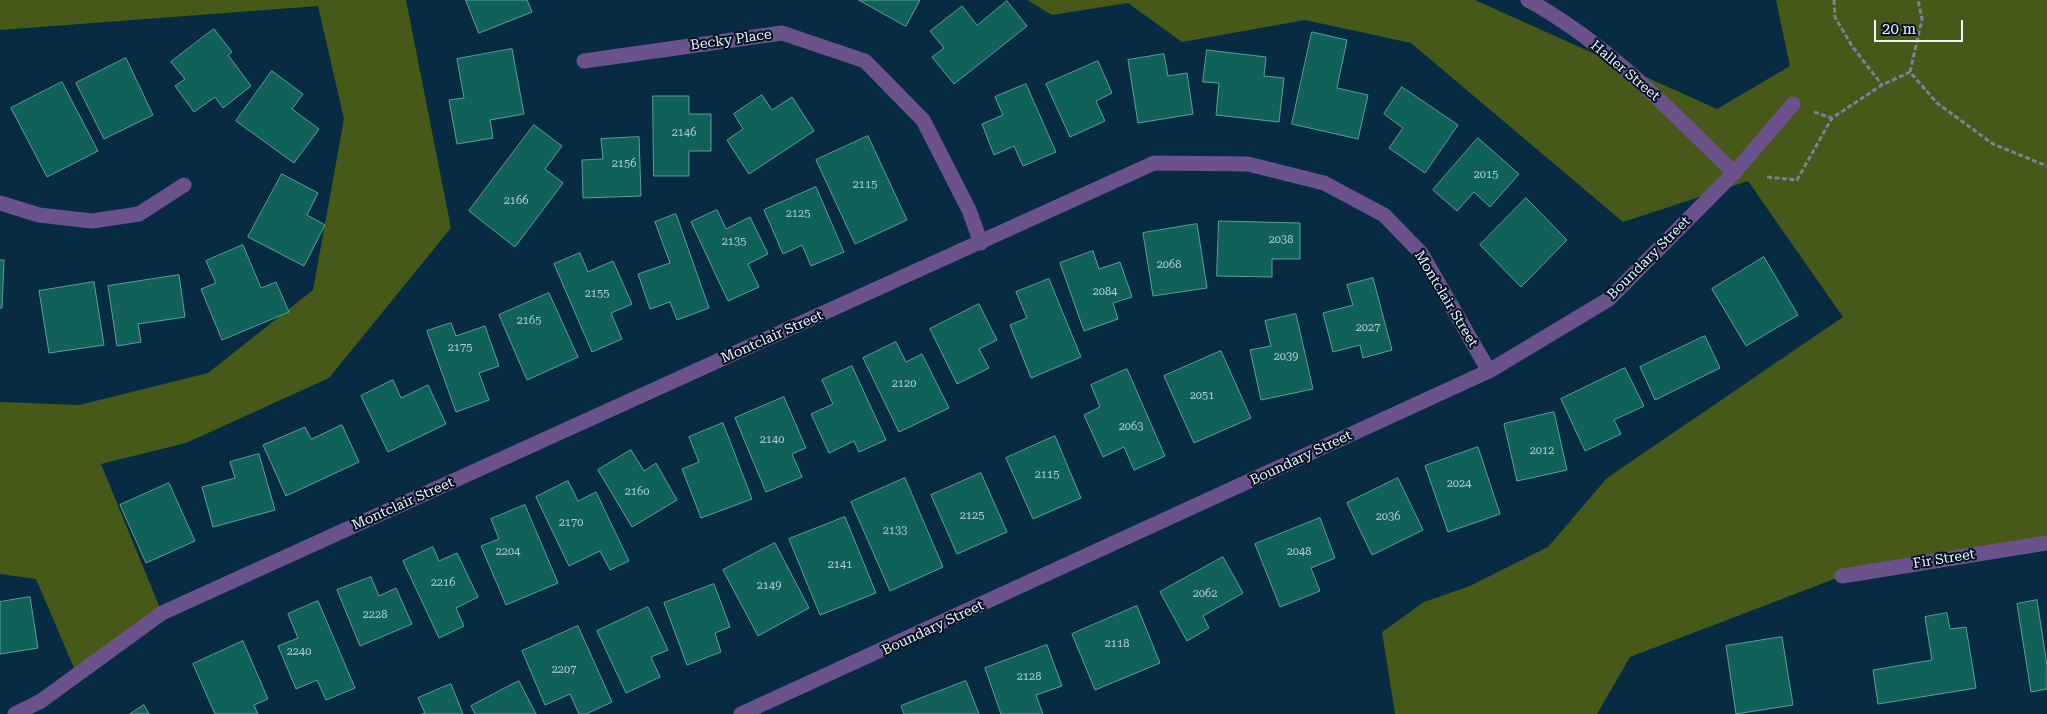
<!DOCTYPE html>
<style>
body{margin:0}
#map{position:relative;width:2047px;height:714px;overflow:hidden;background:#072b43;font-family:"Roboto Serif",serif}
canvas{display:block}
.scale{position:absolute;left:1874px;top:20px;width:89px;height:22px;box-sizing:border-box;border:2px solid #eaf4fc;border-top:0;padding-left:6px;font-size:15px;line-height:18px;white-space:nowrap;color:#eaf4fc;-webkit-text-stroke:4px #021220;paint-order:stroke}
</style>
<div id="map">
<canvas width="2047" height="714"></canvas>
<div class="scale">20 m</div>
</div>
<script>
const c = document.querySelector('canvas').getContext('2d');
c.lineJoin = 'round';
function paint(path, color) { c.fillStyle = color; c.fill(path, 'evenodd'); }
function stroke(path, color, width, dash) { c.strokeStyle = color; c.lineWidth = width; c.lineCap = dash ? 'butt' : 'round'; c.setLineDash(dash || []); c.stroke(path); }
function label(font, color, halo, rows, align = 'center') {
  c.font = font + ' "Roboto Serif",serif'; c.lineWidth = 4; c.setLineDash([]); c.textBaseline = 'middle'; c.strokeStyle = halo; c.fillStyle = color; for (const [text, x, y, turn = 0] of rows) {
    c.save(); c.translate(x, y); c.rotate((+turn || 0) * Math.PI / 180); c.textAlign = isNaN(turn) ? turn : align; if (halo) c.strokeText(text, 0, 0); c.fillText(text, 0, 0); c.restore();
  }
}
paint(new Path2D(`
 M0 0H406L451 228 329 378 186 443 101 464 162 613 77 675 36 579 0 574V402L79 405 208 373 313 290 344 119 318 6 0 30Z
 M1027 0H1475L1717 109 1790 66 1776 0H2047V543L1842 576 1630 657 1597 714H1395L1382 632 1424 602 1470 586 1548 547 1607 478 1843 317 1748 181 1623 222 1411 43 1305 20 1182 42 1128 3 1052 15Z`), '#475918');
const building = new Path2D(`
 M466 0H527L532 12 479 33Z
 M859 0H920L906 26Z
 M1007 1 1027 26 954 84 932 57 944 48 930 31 962 6 977 25Z
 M214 29 232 52 228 55 251 86 223 108 215 97 194 112 175 86 185 79 171 62Z
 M1312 32 1347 40 1337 88 1368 95 1358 139 1292 124Z
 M512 49 524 114 490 120 493 138 457 144 449 100 464 98 457 59Z
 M1207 50 1266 57 1264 76 1284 78 1279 122 1216 115 1219 83 1203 82Z
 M1164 54 1168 76 1187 73 1193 114 1138 123 1128 60Z
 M126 58 153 115 104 139 76 83Z
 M1098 61 1112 93 1096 101 1105 121 1070 137 1046 84Z
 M272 71 303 94 292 109 319 129 294 163 236 121Z
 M62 82 98 151 47 177 11 108Z
 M1026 84 1056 152 1023 166 1014 146 994 155 982 124 1003 115 995 97Z
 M1402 87 1458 125 1425 173 1389 148 1403 128 1384 114Z
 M762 95 772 110 792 97 814 131 749 174 727 140 743 129 734 114Z
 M653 96H689V114H711V151H689V176H654Z
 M534 125 562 146 545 169 563 183 515 247 469 211Z
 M868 136 907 220 855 244 816 160Z
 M639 137 641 196 583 198 582 160 603 159 601 139Z
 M1478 138 1519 174 1490 207 1474 192 1457 211 1433 190Z
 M282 174 318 193 307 215 325 225 304 266 248 237Z
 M816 187 844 252 811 266 802 245 783 254 764 210Z
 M1526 198 1567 240 1521 287 1480 245Z
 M717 210 726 229 750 217 768 254 748 264 759 287 728 301 691 222Z
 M676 214 709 308 677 320 670 302 650 309 638 274 670 263 655 222Z
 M1219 221 1300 223V259H1272V277L1217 276Z
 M1197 224 1207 288 1153 296 1143 233Z
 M243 245 261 288 276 282 289 312 222 340 201 289 216 283 206 261Z
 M1093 251 1099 269 1120 262 1132 297 1113 303 1118 319 1084 331 1060 263Z
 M580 253 588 272 613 261 632 304 611 313 622 339 592 352 554 264Z
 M1764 257 1798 315 1746 346 1712 289Z
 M0 260H4L2 308H0Z
 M179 275 185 317 138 324 141 342 117 346 108 286Z
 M1373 278 1392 350 1363 358 1360 345 1333 352 1323 313 1353 305 1347 285Z
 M1049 279 1081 357 1031 378 1010 325 1027 318 1016 292Z
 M94 282 104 345 49 353 39 291Z
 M549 293 578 357 527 380 499 315Z
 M979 304 997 340 979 349 989 368 957 384 930 329Z
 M1296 314 1313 389 1261 400 1250 350 1271 346 1265 321Z
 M451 323 456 336 485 326 499 366 479 373 489 400 456 412 427 331Z
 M1705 336 1720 368 1655 400 1640 367Z
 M896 342 906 362 922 354 949 408 899 432 863 358Z
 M1221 351 1251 418 1194 443 1164 376Z
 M852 366 886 440 859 452 854 441 829 453 811 414 833 404 822 380Z
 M1625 368 1644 406 1614 420 1621 434 1585 451 1561 399Z
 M1127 369 1165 456 1134 470 1124 447 1103 457 1084 415 1100 407 1091 385Z
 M393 380 401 398 428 385 446 424 388 452 361 396Z
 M784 397 806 448 792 454 802 477 766 492 735 418Z
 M1554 412 1567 470 1517 481 1504 424Z
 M723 423 752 499 701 518 682 469 699 462 689 437Z
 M342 425 359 462 286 496 263 445 305 427 311 439Z
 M1055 436 1081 498 1033 519 1006 458Z
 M1478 447 1500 514 1448 532 1425 466Z
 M631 450 644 471 656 463 677 500 632 527 598 470Z
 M259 454 275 510 213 527 202 487 235 478 230 462Z
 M981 473 1007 532 957 554 931 495Z
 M905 478 943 567 890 591 851 502Z
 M1398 478 1423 530 1372 555 1347 503Z
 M568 481 578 501 596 492 629 561 610 570 600 551 569 566 536 497Z
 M169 483 195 541 146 563 120 505Z
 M525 505 558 583 506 605 481 546 499 539 491 519Z
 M845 517 876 593 820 615 789 539Z
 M1320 518 1335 558 1311 568 1320 591 1280 607 1255 544Z
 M775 543 809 608 758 636 723 570Z
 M433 547 439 561 457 553 478 597 456 608 464 626 439 638 403 561Z
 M1223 557 1243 593 1203 616 1209 628 1187 641 1160 592Z
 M371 577 379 596 396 588 412 624 360 646 337 590Z
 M714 584 730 627 715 633 721 652 687 665 664 603Z
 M30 597 38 648 0 654V602Z
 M2037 600 2047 666V689L2031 692 2017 604Z
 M318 601 355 688 326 700 317 680 296 689 278 646 298 638 288 614Z
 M1137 606 1160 663 1095 690 1072 634Z
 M648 607 668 650 651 657 660 677 626 693 597 631Z
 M1947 613 1950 629 1966 627 1976 688 1878 704 1873 670 1932 660 1925 617Z
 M578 626 612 702 586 714H579L570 694 545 705 522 651Z
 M1782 637 1793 705 1736 714 1726 646Z
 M243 641 268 699 254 705 258 714H215L193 664Z
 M1047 645 1062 686 1036 695 1043 714H1001L985 668Z
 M519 681 536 714H475L471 706Z
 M966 681 979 714H904L901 706Z
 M451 684 463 714H422L425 713 418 698Z
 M144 705 149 714H130Z`);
paint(building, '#106158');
stroke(building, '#5aa298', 1);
stroke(new Path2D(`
 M1834 0 1835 17 1852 46 1882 85
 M1910 72 1922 19 1918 0
 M1814 112 1832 118 1882 85 1910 72 1937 103 1993 144 2047 166
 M1767 177 1797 180 1832 118`), '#6f8798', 3, [5, 2.5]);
stroke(new Path2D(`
 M1528 0C1608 44 1670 110 1734 173
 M584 61 782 33 865 61 923 120 969 210 981 243
 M0 203 39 215 92 221 139 214 184 185
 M1842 576 2047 543
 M15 714 41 701 162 613 1154 163 1248 164 1324 183 1384 215 1421 253 1489 371
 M741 714 1489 371 1609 299 1734 173 1793 104`), '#6b528a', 15);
label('11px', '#b4cfd3', null, [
 ["2146",684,133],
 ["2156",624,164],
 ["2015",1486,175],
 ["2115",865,185],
 ["2166",516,201],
 ["2125",798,214],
 ["2038",1281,240],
 ["2135",734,242],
 ["2068",1169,265],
 ["2084",1105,292],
 ["2155",597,294],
 ["2165",529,321],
 ["2027",1368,328],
 ["2175",460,348],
 ["2039",1286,357],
 ["2120",904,384],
 ["2051",1202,396],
 ["2063",1131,427],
 ["2140",772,440],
 ["2012",1542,451],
 ["2115",1047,475],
 ["2024",1459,484],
 ["2160",637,492],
 ["2125",972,516],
 ["2036",1388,517],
 ["2170",571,523],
 ["2133",895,531],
 ["2204",508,552],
 ["2048",1299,552],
 ["2141",840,565],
 ["2216",443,583],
 ["2149",769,586],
 ["2062",1205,594],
 ["2228",375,615],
 ["2118",1117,644],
 ["2240",299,652],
 ["2207",564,670],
 ["2128",1029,677]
]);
label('14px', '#eaf4fc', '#021220', [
 ["Becky Place",731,40,-8],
 ["Haller Street",1625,71,40],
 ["Boundary Street",1649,258,-45],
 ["Montclair Street",1446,299,59],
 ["Montclair Street",772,337,-24],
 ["Boundary Street",1301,458,-25],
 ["Montclair Street",403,504,-24],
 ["Fir Street",1944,559,-9],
 ["Boundary Street",933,628,-25]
]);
</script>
